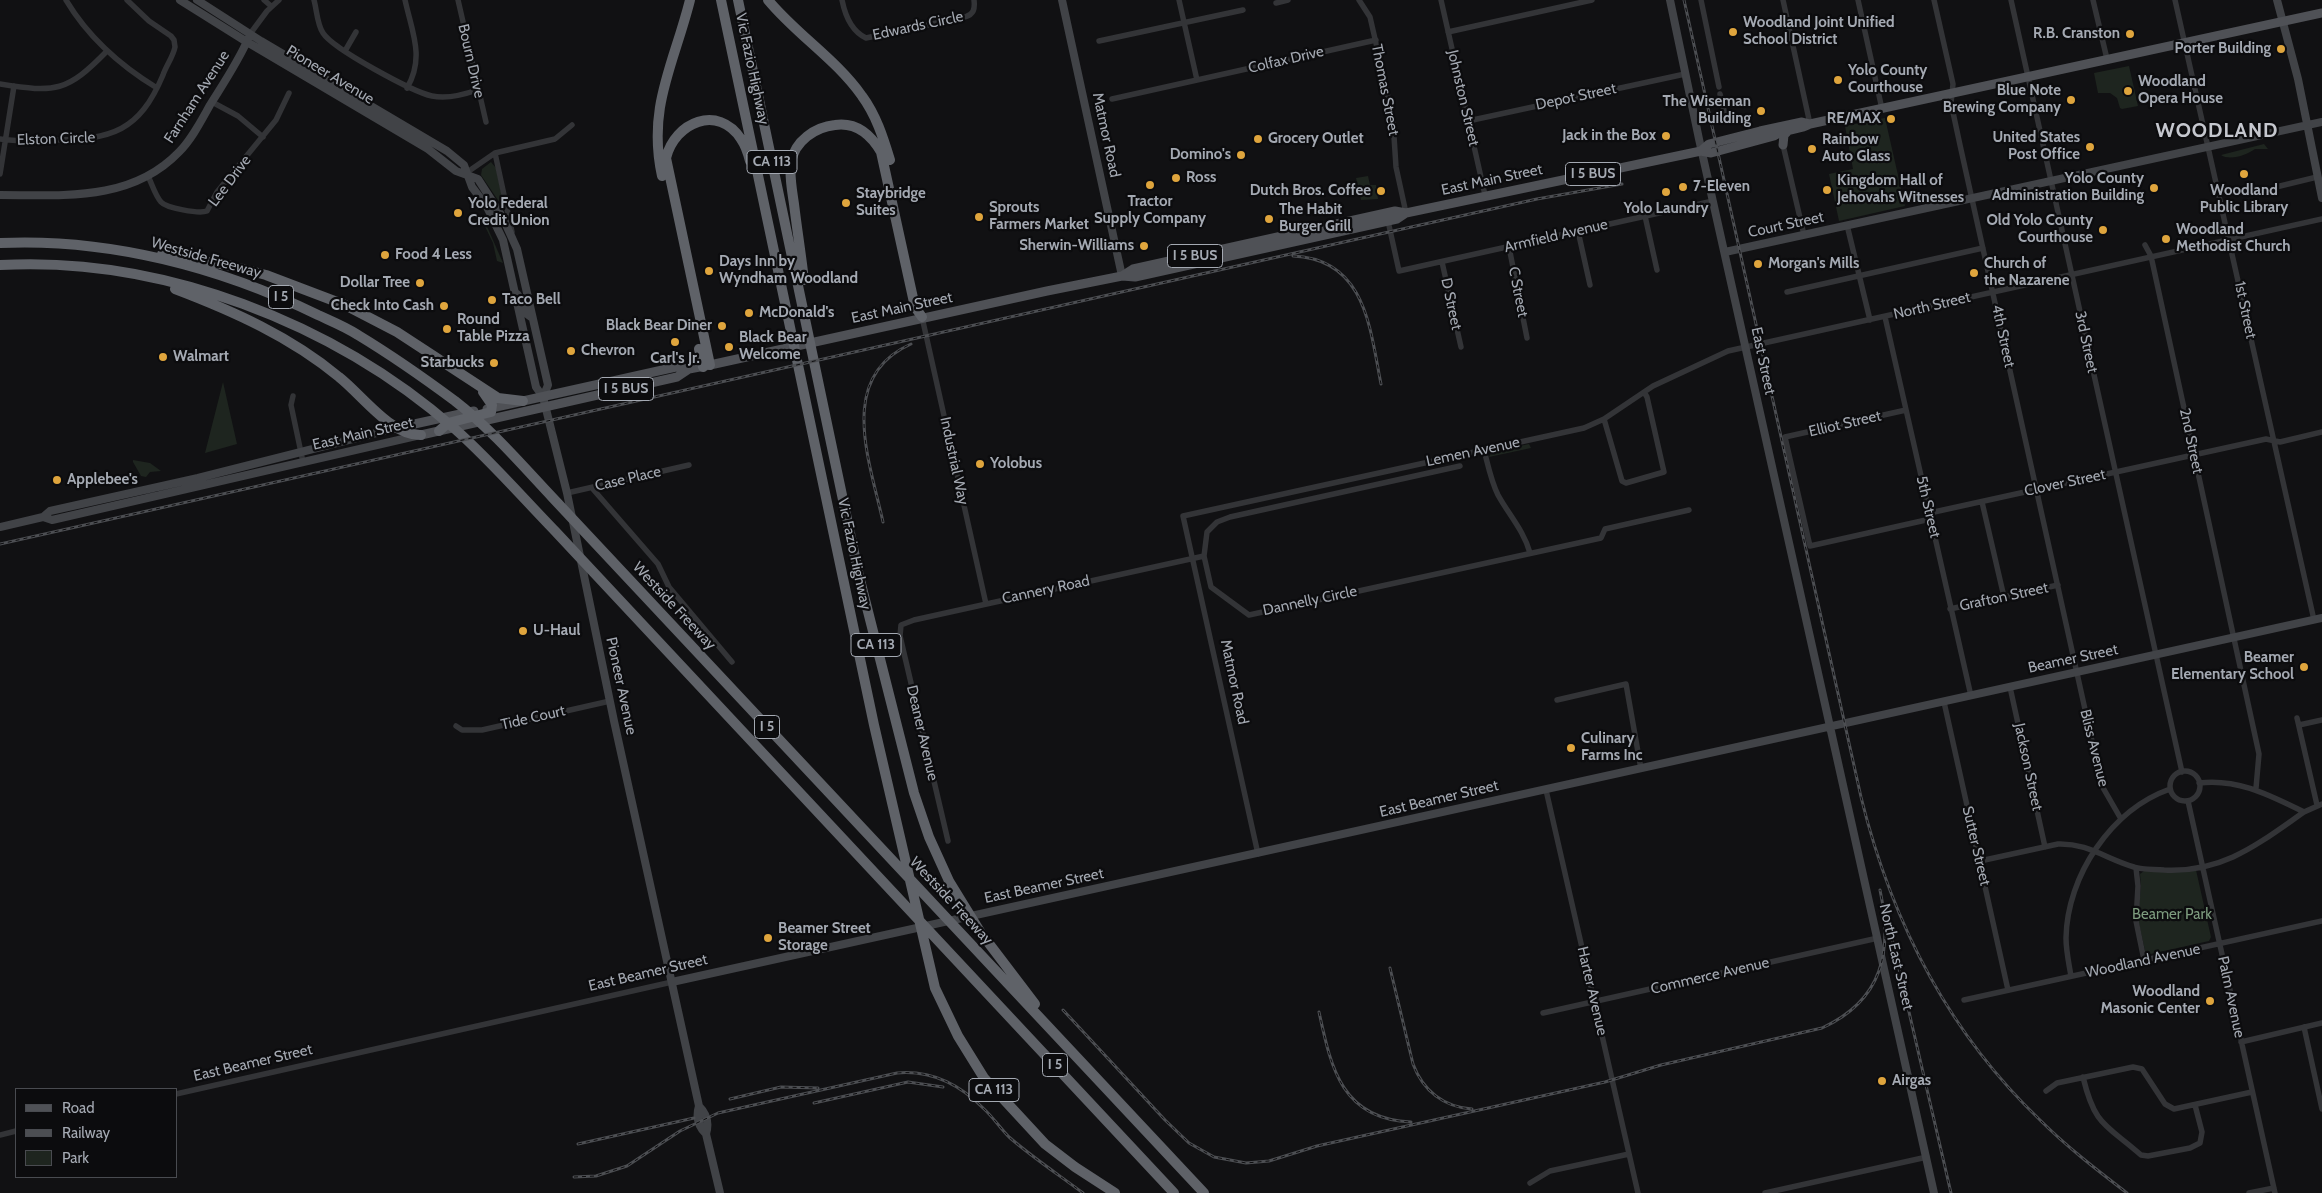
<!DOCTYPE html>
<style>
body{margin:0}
#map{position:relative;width:2322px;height:1193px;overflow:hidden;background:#111113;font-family:Cabin,sans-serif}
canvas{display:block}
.legend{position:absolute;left:15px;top:1088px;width:162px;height:90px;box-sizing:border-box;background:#0c0c0e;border:1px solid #494b50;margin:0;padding:6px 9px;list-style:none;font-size:15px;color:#a4a9b2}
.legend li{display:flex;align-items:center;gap:10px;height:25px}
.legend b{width:25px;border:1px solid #494b50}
</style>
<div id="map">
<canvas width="2322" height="1193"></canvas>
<ul class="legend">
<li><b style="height:6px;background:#4f5156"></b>Road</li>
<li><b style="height:6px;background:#4c4e52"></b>Railway</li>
<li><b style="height:14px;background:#1e251f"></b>Park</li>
</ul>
</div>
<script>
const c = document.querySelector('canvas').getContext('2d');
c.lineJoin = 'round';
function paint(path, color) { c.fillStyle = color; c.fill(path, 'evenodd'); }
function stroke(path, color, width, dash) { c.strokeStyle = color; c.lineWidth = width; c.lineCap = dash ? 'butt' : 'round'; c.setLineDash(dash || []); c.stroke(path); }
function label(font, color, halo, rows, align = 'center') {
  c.font = font + ' Cabin,sans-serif'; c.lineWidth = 4.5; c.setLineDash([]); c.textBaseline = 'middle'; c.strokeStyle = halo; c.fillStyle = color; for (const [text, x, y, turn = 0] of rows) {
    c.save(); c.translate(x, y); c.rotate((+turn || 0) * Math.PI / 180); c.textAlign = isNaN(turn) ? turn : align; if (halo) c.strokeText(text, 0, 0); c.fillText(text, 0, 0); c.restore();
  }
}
paint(new Path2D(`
 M2129 66 2138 106 2122 109 2120 108 2117 98 2110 93H2098L2094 73Z
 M1885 118 1905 206 1839 221 1829 174 1853 169 1845 126Z
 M2264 144 2268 149H2255C2247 155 2230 161 2221 155Z
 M491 162 496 168 504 205 502 206 481 175 482 169Z
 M1368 176 1370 185H1376L1378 199 1361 200 1356 178Z
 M482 215 503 263 497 261 493 243 480 216Z
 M223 382 237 444 205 453Z
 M1529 444 1531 448 1489 457 1492 452Z
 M133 460 150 463 161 471 150 472 146 477 141 476 133 462Z
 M2196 870 2211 937 2209 941 2146 955 2138 919 2141 886 2140 874 2144 871Z`), '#1e251f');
stroke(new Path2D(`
 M66 0C88 37 121 66 157 88
 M264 0 271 6
 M314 0C317 11 317 24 323 33 333 49 413 92 432 96 447 99 463 95 477 90
 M405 0C412 32 425 57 407 88
 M458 0 486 122
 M842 0C845 15 851 31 866 38L965 17C974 14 975 9 974 0
 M1179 0 1197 80
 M1359 0 1370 17 1384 78 1393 121 1396 167 1406 213
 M1441 0 1485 195
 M1701 0 1719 87
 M1783 0 1810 124
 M1858 0 1882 109
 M1934 0 1953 84 1951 103 1960 145 2102 786 2121 819
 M2011 0 2182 772
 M2093 0 2107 59
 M2175 0 2314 620
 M1276 3 1288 0
 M1448 32 1592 0
 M250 34 267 11 279 0
 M1099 41 1243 10
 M345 51 356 32
 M0 84C56 93 67 92 107 51
 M1720 94 1726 119
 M1112 99 1376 40
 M212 102 238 116 263 137
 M1468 121 1685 74
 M0 139C18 142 36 141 54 140 112 139 139 132 163 75 166 66 173 57 175 47L174 40 171 36 149 21 127 0
 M1783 145 1804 235
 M495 153 512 232
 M466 173 495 153 555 139 572 125
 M0 174 14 86
 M148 176C152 184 155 195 161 202 166 208 199 214 207 211L217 192 276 120 289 93
 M2276 187 2317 177
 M1645 216 1657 270
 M1388 221 1399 271 1713 201
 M1847 225 1870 320
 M1578 231 1590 285
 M2145 245 2151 256 2259 754 2256 788
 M1509 247 1527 338
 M1442 262 1461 347
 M1787 292 1983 248
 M922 317 986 604
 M1885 317 1971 696
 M293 396 291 405 303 462
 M1906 410 1785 437 1810 546 1926 520 1934 512 2266 439 2280 442 2322 432
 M1604 419 1622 481 1626 483 1664 472 1647 397 1644 392
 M1484 450C1488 465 1491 481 1498 495 1509 515 1524 531 1530 553
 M1460 466 1230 517 1217 522 1207 532 1204 556 1211 587 1249 615 1601 538 1605 529 1689 510
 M592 488 658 564 669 587 732 662
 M567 493 689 465
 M1982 502 2004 597
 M1950 609 2058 585
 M2010 687 2045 847
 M1557 700 1626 684 1641 769
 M1944 702 2008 990
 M2297 718 2317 805
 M2299 725 2322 720
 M456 726 462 730H482L610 701
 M2170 786a15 15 0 1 1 30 0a15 15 0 1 1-30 0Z
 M2199 783C2238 778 2271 796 2304 812L2322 804
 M1546 790 1638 1193
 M2188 801 2275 1193
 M948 841 900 636 901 625 914 620 1204 556
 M1258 854 1183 516 1584 428 1604 419 1653 386 1728 351 2322 219
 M1980 861 2058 844C2088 843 2106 859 2134 867 2143 870 2154 869 2164 870 2223 873 2258 844 2304 812
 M2136 868 2138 886 2136 921 2144 960
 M2071 976C2069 964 2066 951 2066 938 2067 876 2111 810 2170 789
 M1964 1000 2322 921
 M1543 1013 1878 938
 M2304 1027 2322 1109
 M2241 1042 2322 1023
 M2083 1077C2095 1127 2106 1124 2141 1155L2148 1156 2190 1148 2200 1143 2202 1132 2195 1105
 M2046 1091 2057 1083 2133 1067 2142 1069 2165 1104 2174 1109 2252 1092
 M176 1094 672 982
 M0 1135 16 1131
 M1530 1183 1550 1171 1629 1154
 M1765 1193 1927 1157
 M2249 1193 2274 1188`), '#333437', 5.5);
stroke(new Path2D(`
 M180 0 247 42 428 149 456 171 478 179 503 218 517 249 548 385 543 397
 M197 0 261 41 447 151 464 165 472 187 487 207 503 240 536 387 543 397 567 493 614 721 699 1106C696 1116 698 1126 706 1134
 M1062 0 1122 276
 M1670 0 1699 139 1934 1193
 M2277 0 2298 79 2322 198
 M0 195C63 195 131 202 179 152 192 139 201 121 210 105 223 84 238 62 248 39
 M1725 252 2322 122
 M517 294 523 302 527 314 531 317
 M43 517 52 520 416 436
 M0 527 43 517 50 511 198 478 396 428
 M672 982 2322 618
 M699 1106C707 1114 709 1124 706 1134L720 1193`), '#414347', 8);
stroke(new Path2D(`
 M1783 145 1784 135 1787 132
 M1701 151 1709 144 1760 131 1802 122 1810 124
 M1122 276 1133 269 1395 211 1406 213
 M487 409 676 367 689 369 710 365 1047 291 1122 276 1135 277 1397 219 1406 213 1701 151 1711 153 1774 136C1784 128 1799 131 1810 124L2322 13
 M396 428 474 411
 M421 435 677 377 689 369`), '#4f5156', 9);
stroke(new Path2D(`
 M721 0 874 725 935 988 958 1036 984 1078 1045 1144 1075 1167 1115 1193
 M738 0 859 576 914 793 929 837 949 881 981 933 1035 1004
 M768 0C797 35 836 59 862 96 876 115 883 137 890 160
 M662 176C647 107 674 64 690 0
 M0 243C109 238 220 267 318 315 331 321 346 327 358 335 391 355 424 378 455 401 491 429 521 464 552 497L1204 1193
 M162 254 232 266 266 275 345 305 397 332 498 398 523 401
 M0 265C162 256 334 323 455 429 490 460 522 497 555 531L1174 1193
 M804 280C801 254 797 229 794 204 792 190 789 175 791 162 795 141 815 127 835 125 856 122 871 135 881 152L915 307 922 317
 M175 289C233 311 291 337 339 377 362 395 391 436 421 435
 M699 349 703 367
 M710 365 666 158C675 122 718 104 741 139 746 146 748 153 750 161
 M439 431 448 423 491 412 492 405 483 392`), '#5f6268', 10);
const rail = new Path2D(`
 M1684 0 1861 797C1891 919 1948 1032 2040 1120 2067 1147 2097 1170 2127 1193
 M1293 256C1366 259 1370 329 1381 384
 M883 522C870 462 836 377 911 344
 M0 544 1335 244 1537 199 1622 184
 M1890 930 1951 1193
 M1390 968 1413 1064C1423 1091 1444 1107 1472 1109
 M1063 1010 1165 1120 1189 1143 1214 1157 1246 1163 1269 1161 1317 1146 1605 1082 1661 1065 1822 1028C1883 1000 1893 951 1880 890
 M1319 1012C1331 1067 1341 1119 1411 1122
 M730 1099 781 1087 818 1088
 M814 1103 908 1082 943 1087
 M578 1144 694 1118
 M574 1177 596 1176 627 1166 680 1131 718 1113 897 1073C931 1070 959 1084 983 1108 993 1117 1000 1128 1009 1137 1032 1157 1059 1175 1083 1193`);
stroke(rail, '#4c4e52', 3);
stroke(rail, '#0c0c0e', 1, [4]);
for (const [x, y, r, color] of [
 [1733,32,5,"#dfa53d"],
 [2130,34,5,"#dfa53d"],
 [2281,49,5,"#dfa53d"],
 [1838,80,5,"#dfa53d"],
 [2128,91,5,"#dfa53d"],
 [2071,100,5,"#dfa53d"],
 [1761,111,5,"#dfa53d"],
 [1891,119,5,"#dfa53d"],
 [1666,136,5,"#dfa53d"],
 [1258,139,5,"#dfa53d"],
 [2090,147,5,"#dfa53d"],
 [1812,149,5,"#dfa53d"],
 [1241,155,5,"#dfa53d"],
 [2244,174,5,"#dfa53d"],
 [1176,178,5,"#dfa53d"],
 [1150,185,5,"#dfa53d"],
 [1683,187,5,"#dfa53d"],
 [2154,188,5,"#dfa53d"],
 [1827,190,5,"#dfa53d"],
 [1381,191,5,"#dfa53d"],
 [1666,192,5,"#dfa53d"],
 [846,203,5,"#dfa53d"],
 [458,213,5,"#dfa53d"],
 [979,217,5,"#dfa53d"],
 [1269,219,5,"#dfa53d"],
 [2103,230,5,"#dfa53d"],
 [2166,239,5,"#dfa53d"],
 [1144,246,5,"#dfa53d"],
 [385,255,5,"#dfa53d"],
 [1758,264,5,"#dfa53d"],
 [709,271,5,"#dfa53d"],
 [1974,273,5,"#dfa53d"],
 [420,283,5,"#dfa53d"],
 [492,300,5,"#dfa53d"],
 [444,306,5,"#dfa53d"],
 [749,313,5,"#dfa53d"],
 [722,326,5,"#dfa53d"],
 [447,329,5,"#dfa53d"],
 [675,342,5,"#dfa53d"],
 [729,347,5,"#dfa53d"],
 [571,351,5,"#dfa53d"],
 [163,357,5,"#dfa53d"],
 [494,363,5,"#dfa53d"],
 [980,464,5,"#dfa53d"],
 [57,480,5,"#dfa53d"],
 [523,631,5,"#dfa53d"],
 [2304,667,5,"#dfa53d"],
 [1571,748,5,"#dfa53d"],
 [768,938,5,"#dfa53d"],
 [2210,1001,5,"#dfa53d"],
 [1882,1081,5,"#dfa53d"]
]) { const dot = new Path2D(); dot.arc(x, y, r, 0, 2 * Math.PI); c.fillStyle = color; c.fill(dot); stroke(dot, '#0c0c0e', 2); }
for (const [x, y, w] of [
 [772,162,50],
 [1593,174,55],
 [1195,256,55],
 [281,297,25],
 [626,389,55],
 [876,645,50],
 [767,727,25],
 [1055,1065,25],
 [994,1090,50]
]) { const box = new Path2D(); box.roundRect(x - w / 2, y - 11.5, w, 23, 4); c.fillStyle = '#0c0c0e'; c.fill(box); stroke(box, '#a4a9b2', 1); }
label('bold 14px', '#a4a9b2', null, [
 ["CA 113",772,162],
 ["I 5 BUS",1593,174],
 ["I 5 BUS",1195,256],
 ["I 5",281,297],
 ["I 5 BUS",626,389],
 ["CA 113",876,645],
 ["I 5",767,727],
 ["I 5",1055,1065],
 ["CA 113",994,1090]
]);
label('bold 15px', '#a4a9b2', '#0c0c0e', [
 ["Woodland Joint Unified",1743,23],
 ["School District",1743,40],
 ["R.B. Cranston",2120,34,"right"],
 ["Porter Building",2271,49,"right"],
 ["Yolo County",1848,71],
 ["Courthouse",1848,88],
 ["Woodland",2138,82],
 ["Opera House",2138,99],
 ["Blue Note",2061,91,"right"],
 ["Brewing Company",2061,108,"right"],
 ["The Wiseman",1751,102,"right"],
 ["Building",1751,119,"right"],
 ["RE/MAX",1881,119,"right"],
 ["Jack in the Box",1656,136,"right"],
 ["United States",2080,138,"right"],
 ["Post Office",2080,155,"right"],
 ["Grocery Outlet",1268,139],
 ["Rainbow",1822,140],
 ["Auto Glass",1822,157],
 ["Domino's",1231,155,"right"],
 ["Ross",1186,178],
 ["Yolo County",2144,179,"right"],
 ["Administration Building",2144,196,"right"],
 ["Kingdom Hall of",1837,181],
 ["Jehovahs Witnesses",1837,198],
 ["7-Eleven",1693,187],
 ["Dutch Bros. Coffee",1371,191,"right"],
 ["Woodland",2244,191,"center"],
 ["Public Library",2244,208,"center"],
 ["Staybridge",856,194],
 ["Suites",856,211],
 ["Tractor",1150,202,"center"],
 ["Supply Company",1150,219,"center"],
 ["Yolo Federal",468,204],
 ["Credit Union",468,221],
 ["Sprouts",989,208],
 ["Farmers Market",989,225],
 ["Yolo Laundry",1666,209,"center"],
 ["The Habit",1279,210],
 ["Burger Grill",1279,227],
 ["Old Yolo County",2093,221,"right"],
 ["Courthouse",2093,238,"right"],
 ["Woodland",2176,230],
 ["Methodist Church",2176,247],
 ["Sherwin-Williams",1134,246,"right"],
 ["Food 4 Less",395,255],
 ["Days Inn by",719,262],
 ["Wyndham Woodland",719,279],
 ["Morgan's Mills",1768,264],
 ["Church of",1984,264],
 ["the Nazarene",1984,281],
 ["Dollar Tree",410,283,"right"],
 ["Taco Bell",502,300],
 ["Check Into Cash",434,306,"right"],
 ["McDonald's",759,313],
 ["Round",457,320],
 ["Table Pizza",457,337],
 ["Black Bear Diner",712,326,"right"],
 ["Black Bear",739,338],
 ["Welcome",739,355],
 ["Chevron",581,351],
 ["Walmart",173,357],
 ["Carl's Jr.",675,359,"center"],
 ["Starbucks",484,363,"right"],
 ["Yolobus",990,464],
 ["Applebee's",67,480],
 ["U-Haul",533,631],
 ["Beamer",2294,658,"right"],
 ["Elementary School",2294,675,"right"],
 ["Culinary",1581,739],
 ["Farms Inc",1581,756],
 ["Beamer Street",778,929],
 ["Storage",778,946],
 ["Woodland",2200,992,"right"],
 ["Masonic Center",2200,1009,"right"],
 ["Airgas",1892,1081]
], 'left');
label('15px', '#a4a9b2', '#0c0c0e', [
 ["Edwards Circle",918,26,-12],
 ["Colfax Drive",1286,60,-13],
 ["Bourn Drive",471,61,77],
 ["Vic Fazio Highway",752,69,78],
 ["Pioneer Avenue",330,75,31],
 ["Thomas Street",1385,90,79],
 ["Farnham Avenue",197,97,-57],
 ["Depot Street",1576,97,-12],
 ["Johnston Street",1463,98,77],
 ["Matmor Road",1106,135,78],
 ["Elston Circle",56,139,-2],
 ["East Main Street",1492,180,-12],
 ["Lee Drive",230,181,-53],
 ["Court Street",1786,225,-12],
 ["Armfield Avenue",1556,236,-13],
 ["Westside Freeway",206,258,16],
 ["C Street",1518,292,79],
 ["D Street",1451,304,78],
 ["North Street",1932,306,-13],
 ["East Main Street",902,308,-12],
 ["1st Street",2245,310,78],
 ["4th Street",2003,336,78],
 ["3rd Street",2086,342,78],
 ["East Street",1763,361,78],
 ["Elliot Street",1845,424,-13],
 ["East Main Street",363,434,-13],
 ["2nd Street",2191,441,78],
 ["Lemen Avenue",1473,452,-12],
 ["Industrial Way",954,461,78],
 ["Case Place",628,479,-13],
 ["Clover Street",2065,483,-12],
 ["5th Street",1928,507,77],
 ["Vic Fazio Highway",854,554,78],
 ["Cannery Road",1046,590,-12],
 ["Grafton Street",2004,597,-12],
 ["Dannelly Circle",1310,601,-12],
 ["Westside Freeway",674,606,47],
 ["Beamer Street",2073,659,-12],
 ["Matmor Road",1234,682,78],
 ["Pioneer Avenue",621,686,78],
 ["Tide Court",533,718,-13],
 ["Deaner Avenue",922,733,77],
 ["Bliss Avenue",2094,748,76],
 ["Jackson Street",2028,767,78],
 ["East Beamer Street",1439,799,-13],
 ["Sutter Street",1976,846,77],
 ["East Beamer Street",1044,886,-12],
 ["Westside Freeway",951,901,47],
 ["North East Street",1896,957,77],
 ["Woodland Avenue",2143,961,-12],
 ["East Beamer Street",648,973,-13],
 ["Commerce Avenue",1710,976,-13],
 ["Harter Avenue",1592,991,77],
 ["Palm Avenue",2231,997,78],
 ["East Beamer Street",253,1063,-13]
]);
label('15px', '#7d9b7e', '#0c0c0e', [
 ["Beamer Park",2172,915]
]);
c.letterSpacing = '1px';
label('bold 20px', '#c5c7ce', '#0c0c0e', [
 ["WOODLAND",2217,131]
]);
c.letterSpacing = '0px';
</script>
